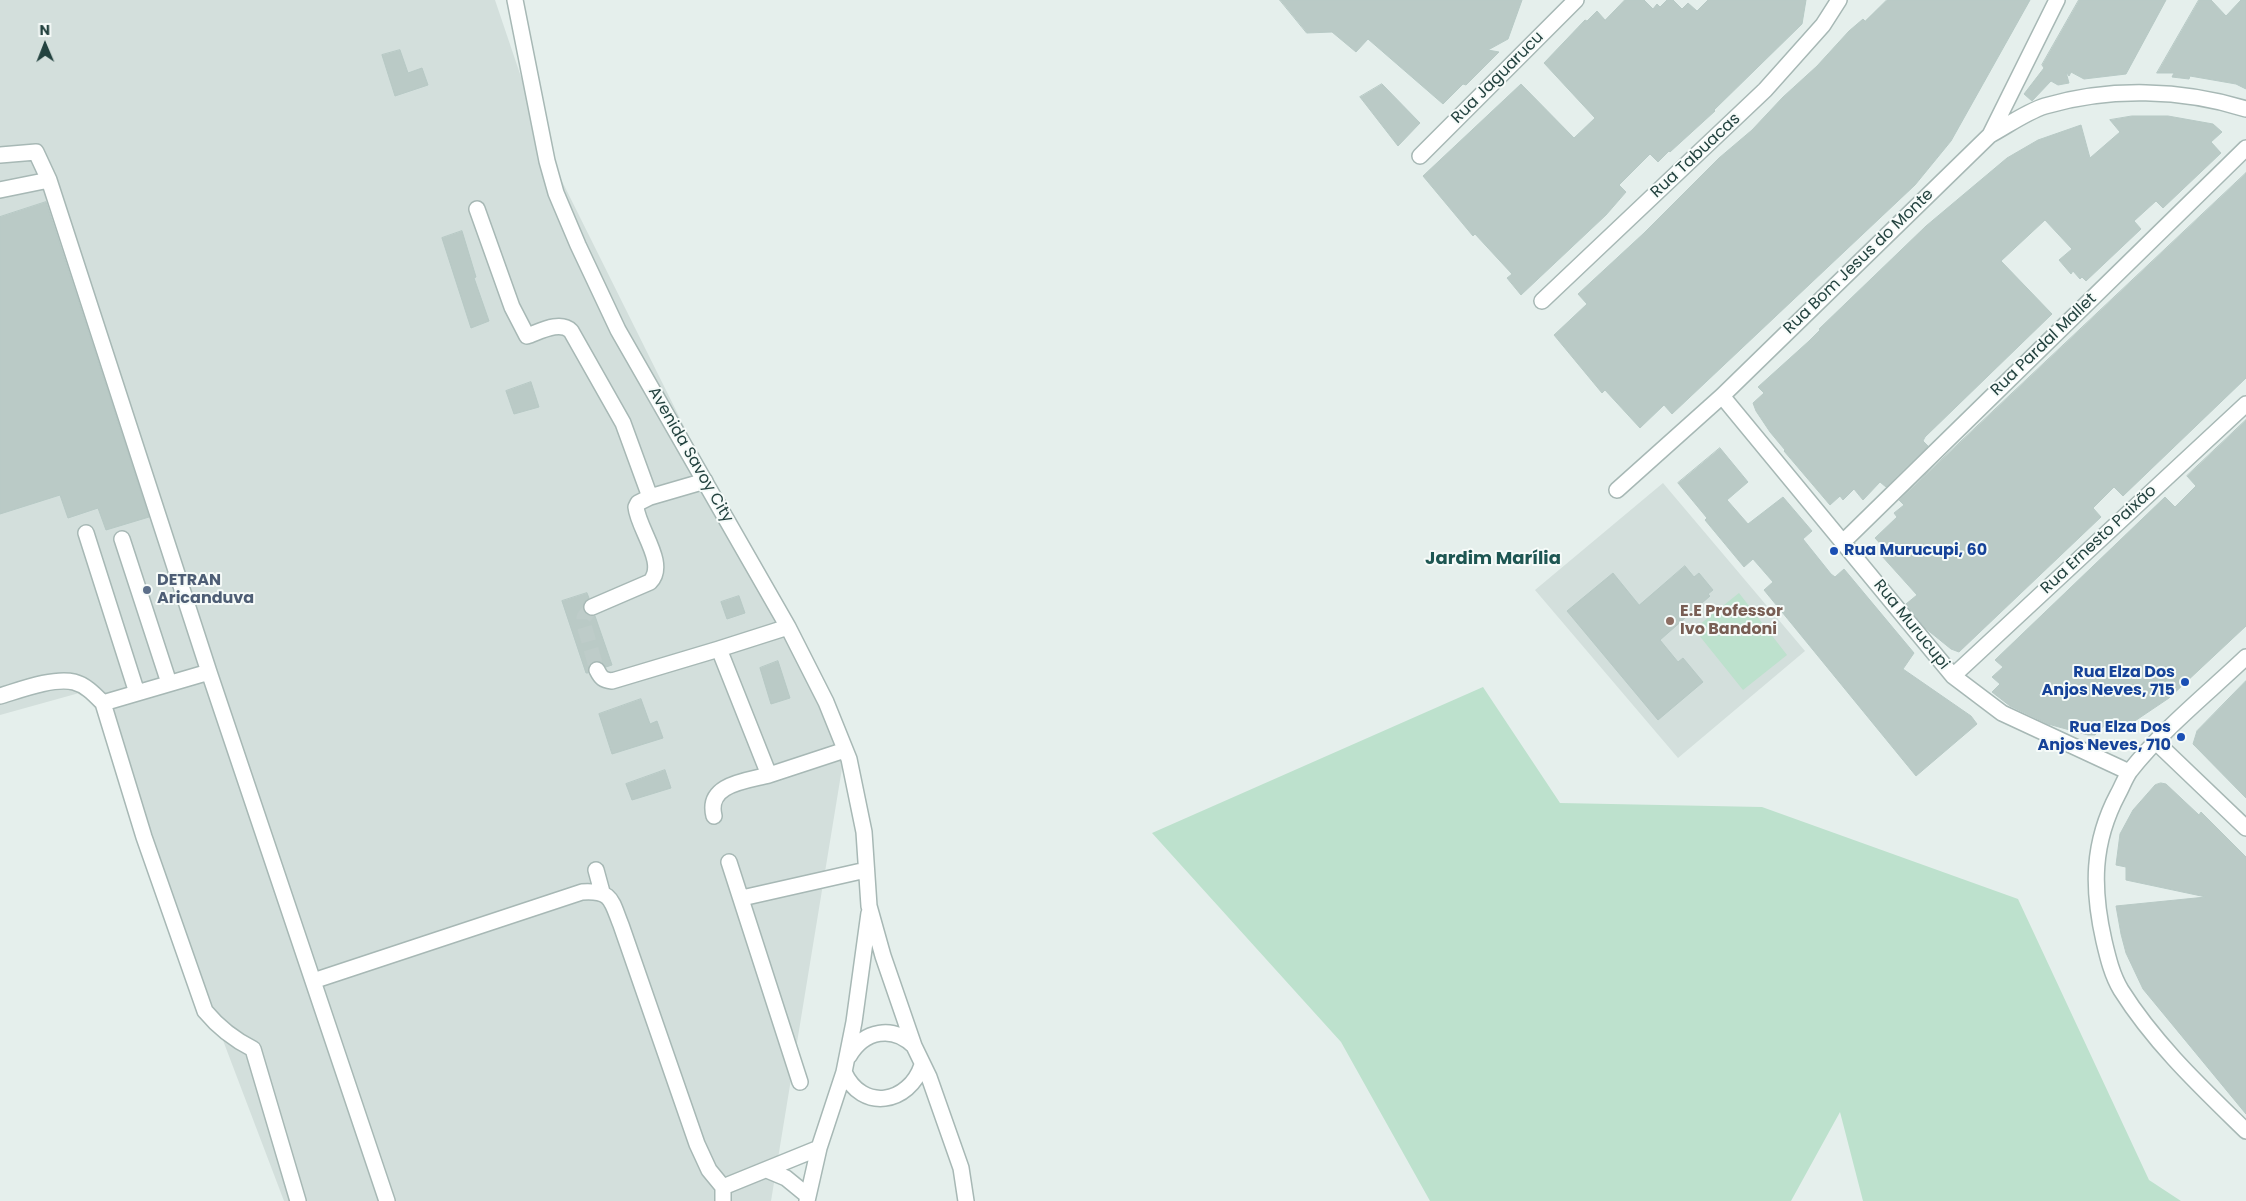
<!DOCTYPE html>
<meta charset="utf-8">
<style>
body{margin:0}
#map{position:relative;width:2246px;height:1201px;overflow:hidden;background:#e5efec;font-family:Poppins,sans-serif}
canvas{display:block}
.north{position:absolute;left:20px;top:20px;width:50px;height:50px;-webkit-text-stroke:4px #f6fbf9;paint-order:stroke;rotate:359deg;font-size:14px;font-weight:700;line-height:20px;text-align:center;color:#23423f}
.north::after{content:'';display:block;margin:auto;width:18px;height:22px;background:#23423f;clip-path:polygon(50% 0,100% 100%,50% 72%,0 100%)}
</style>
<div id="map">
<canvas width="2246" height="1201"></canvas>
<div class="north">N</div>
</div>
<script>
const c = document.querySelector('canvas').getContext('2d');
c.lineJoin = 'round';
function paint(path, color) { c.fillStyle = color; c.fill(path, 'evenodd'); }
function stroke(path, color, width, dash) { c.strokeStyle = color; c.lineWidth = width; c.lineCap = dash ? 'butt' : 'round'; c.setLineDash(dash || []); c.stroke(path); }
function label(font, color, halo, rows, align = 'center') {
  c.font = font + ' Poppins,sans-serif'; c.lineWidth = 4; c.setLineDash([]); c.textBaseline = 'middle'; c.strokeStyle = halo; c.fillStyle = color; for (const [text, x, y, turn = 0] of rows) {
    c.save(); c.translate(x, y); c.rotate((+turn || 0) * Math.PI / 180); c.textAlign = isNaN(turn) ? turn : align; if (halo) c.strokeText(text, 0, 0); c.fillText(text, 0, 0); c.restore();
  }
}
paint(new Path2D(`
 M0 0H495L544 145 845 750 771 1201H284L90 690 0 715Z
 M1663 483 1805 651 1678 758 1535 590Z`), '#d3dfdc');
paint(new Path2D(`
 M1739 593 1787 655 1743 690 1694 629Z
 M1483 687 1560 803 1762 807 2018 899 2149 1180 2181 1201H1863L1840 1112 1791 1201H1430L1341 1042 1152 833Z`), '#bde1cd');
const building = new Path2D(`
 M1280 0H1522L1508 39 1488 50 1499 52 1466 85 1463 84 1443 104 1368 39 1356 52 1332 32 1307 33Z
 M1625 0H1644L1653 9 1657 4 1660 7 1667 0H1673L1682 9 1688 3 1697 11 1708 0H1806L1802 24 1714 110 1715 111 1670 152 1669 151 1658 162 1650 154 1619 185 1626 192 1606 215 1521 295 1507 278 1512 274 1475 234 1473 236 1423 176 1521 84 1574 138 1595 118 1544 63 1585 20 1587 21 1597 11 1605 20Z
 M1887 0H2030L1951 141 1915 185 1672 414 1664 405 1640 428 1605 390 1602 393 1554 335 1587 304 1578 294 1644 233 1719 158 1752 130 1783 97 1817 66 1849 31 1863 19 1865 21Z
 M2079 0H2166L2126 74 2084 79 2071 72 2069 76 2066 72 2069 83 2058 85 2051 81 2032 101 2024 94 2044 68 2042 65Z
 M2199 0H2211L2226 16 2241 0H2246V89L2236 84 2190 76 2189 79 2172 77 2174 73H2157Z
 M400 50 408 73 422 68 428 85 395 96 382 55Z
 M1382 84 1420 123 1398 146 1360 97Z
 M2132 116H2168L2213 124 2222 132 2211 142 2221 153 2163 208 2156 201 2134 221 2141 229 2086 281 2082 277 2080 279 2073 271 2071 274 2059 260 2072 249 2045 220 2001 261 2052 314 1925 437 1923 441 1928 446 1886 487 1880 482 1863 500 1854 489 1843 500 1840 496 1830 505 1784 451 1785 450 1770 432 1756 411 1753 403 1764 393 1758 387 1809 341 1820 330 1819 329 1926 226 2007 158 2038 140 2081 125 2090 158 2120 132 2110 120Z
 M2246 173V378L2123 496 2114 487 2093 508 2101 517 1959 652 1951 649 1925 628 1906 604 1917 595 1881 555 1886 550 1875 538 1897 517 1894 513 1904 505 1899 500Z
 M46 202 149 517 106 530 98 508 68 518 60 495 0 514V217Z
 M462 231 476 277 474 278 489 321 471 328 442 238Z
 M531 382 539 407 514 414 506 391Z
 M2246 420V626L2169 698 2120 731 2111 733 2104 726 2095 735H2088L2048 724 2010 706 1992 692 2000 684 1992 677 2003 667 1995 660 2165 497 2175 507 2196 486 2187 476Z
 M1720 448 1748 482 1727 500 1748 524 1783 497 1812 531 1803 539 1831 574 1835 577 1844 569 1914 653 1903 669 1971 716 1977 724 1916 776 1764 590 1773 582 1753 559 1744 567 1705 520 1707 518 1678 483Z
 M1685 566 1694 577 1699 573 1713 590 1708 594 1710 596 1660 640 1678 662 1683 658 1703 682 1658 720 1567 611 1613 573 1639 605Z
 M587 593 589 598 584 602 583 610 587 615 595 616 612 665 606 667 602 662H593L589 665 588 673H586L562 601Z
 M739 596 745 613 727 619 721 602Z
 M778 661 790 698 771 704 760 668Z
 M2246 681V798L2193 744 2197 731Z
 M641 699 650 724 657 721 663 738 612 754 599 714Z
 M665 770 671 788 632 800 626 784Z
 M2161 783 2166 784 2199 815 2201 812 2246 857V1114L2143 989 2126 953 2121 934 2116 906 2206 897 2126 880V867L2116 865 2120 834 2133 810 2155 785Z`);
paint(building, '#bacac6');
stroke(building, '#b7c9c5', 1);
stroke(new Path2D(`
 M592 607 584 617V625L597 670`), '#beccc9', 15, [15, 8]);
const minor = new Path2D(`
 M515 0 547 161 556 193 578 245 618 330 788 627 826 702 849 759 864 832 869 906 883 956 914 1046 929 1077 961 1168 966 1201
 M1990 135C2007 126 2026 112 2045 106 2110 87 2182 89 2246 109
 M0 155 36 152 49 180 209 672 387 1201
 M1420 156 1576 0
 M0 190 49 180
 M477 209 512 307 527 336C539 332 560 320 571 331L623 423 650 497 705 481
 M1542 301 1765 90 1823 25 1839 0
 M1722 396 1953 676 2002 713 2129 772
 M1617 490 1722 396 1990 135 2057 0
 M86 533 137 693
 M122 539 169 683
 M1843 542 2246 148
 M592 607 650 582C668 564 638 529 636 507L638 503 650 497
 M2246 657C2207 694 2163 729 2130 771 2125 778 2122 787 2118 794 2092 843 2092 888 2104 941 2108 958 2112 975 2121 990 2155 1044 2201 1087 2246 1131
 M597 670C601 678 603 680 612 681L719 649
 M209 672 103 703 144 837 205 1011C219 1028 233 1039 253 1049L298 1201
 M1953 676 2246 404
 M0 696C20 690 54 677 74 682 86 685 95 695 103 703
 M2156 742 2246 828
 M769 775 845 750
 M714 816C706 784 746 781 769 775L719 649 788 627
 M729 862 800 1082
 M596 870 602 892
 M742 898 866 870
 M313 981 582 892C612 890 611 900 621 925L697 1144 709 1170 723 1187V1201
 M849 1056C864 1030 893 1025 914 1046
 M844 1072C862 1112 909 1104 922 1065
 M767 1170 786 1178 808 1196
 M723 1187 819 1148
 M807 1201 819 1148 844 1072 854 1022 869 913`);
stroke(minor, '#a7b8b5', 18);
stroke(minor, '#fff', 15);
for (const [x, y, r, color] of [
 [1834,551,5,"#1a4fb4"],
 [147,590,5,"#5c6f8a"],
 [1670,621,5,"#8d6e63"],
 [2185,682,5,"#1a4fb4"],
 [2181,737,5,"#1a4fb4"]
]) { const dot = new Path2D(); dot.arc(x, y, r, 0, 2 * Math.PI); c.fillStyle = color; c.fill(dot); stroke(dot, '#f6fbf9', 2); }
label('16px', '#23423f', '#f6fbf9', [
 ["Rua Jaguarucu",1498,78,-45],
 ["Rua Tabuacas",1696,156,-43],
 ["Rua Bom Jesus do Monte",1859,262,-44],
 ["Rua Pardal Mallet",2044,345,-44],
 ["Avenida Savoy City",690,455,60],
 ["Rua Ernesto Paixão",2099,540,-43],
 ["Rua Murucupi",1911,625,51]
]);
label('bold 16px', '#164399', '#f6fbf9', [
 ["Rua Murucupi, 60",1844,551,"left"],
 ["Rua Elza Dos",2175,673],
 ["Anjos Neves, 715",2175,691],
 ["Rua Elza Dos",2171,728],
 ["Anjos Neves, 710",2171,746]
], 'right');
label('bold 16px', '#4e5e75', '#f6fbf9', [
 ["DETRAN",157,581],
 ["Aricanduva",157,599]
], 'left');
label('bold 16px', '#785e54', '#f6fbf9', [
 ["E.E Professor",1680,612],
 ["Ivo Bandoni",1680,630]
], 'left');
label('bold 18px', '#1d5652', '#f6fbf9', [
 ["Jardim Marília",1493,559]
]);
</script>
